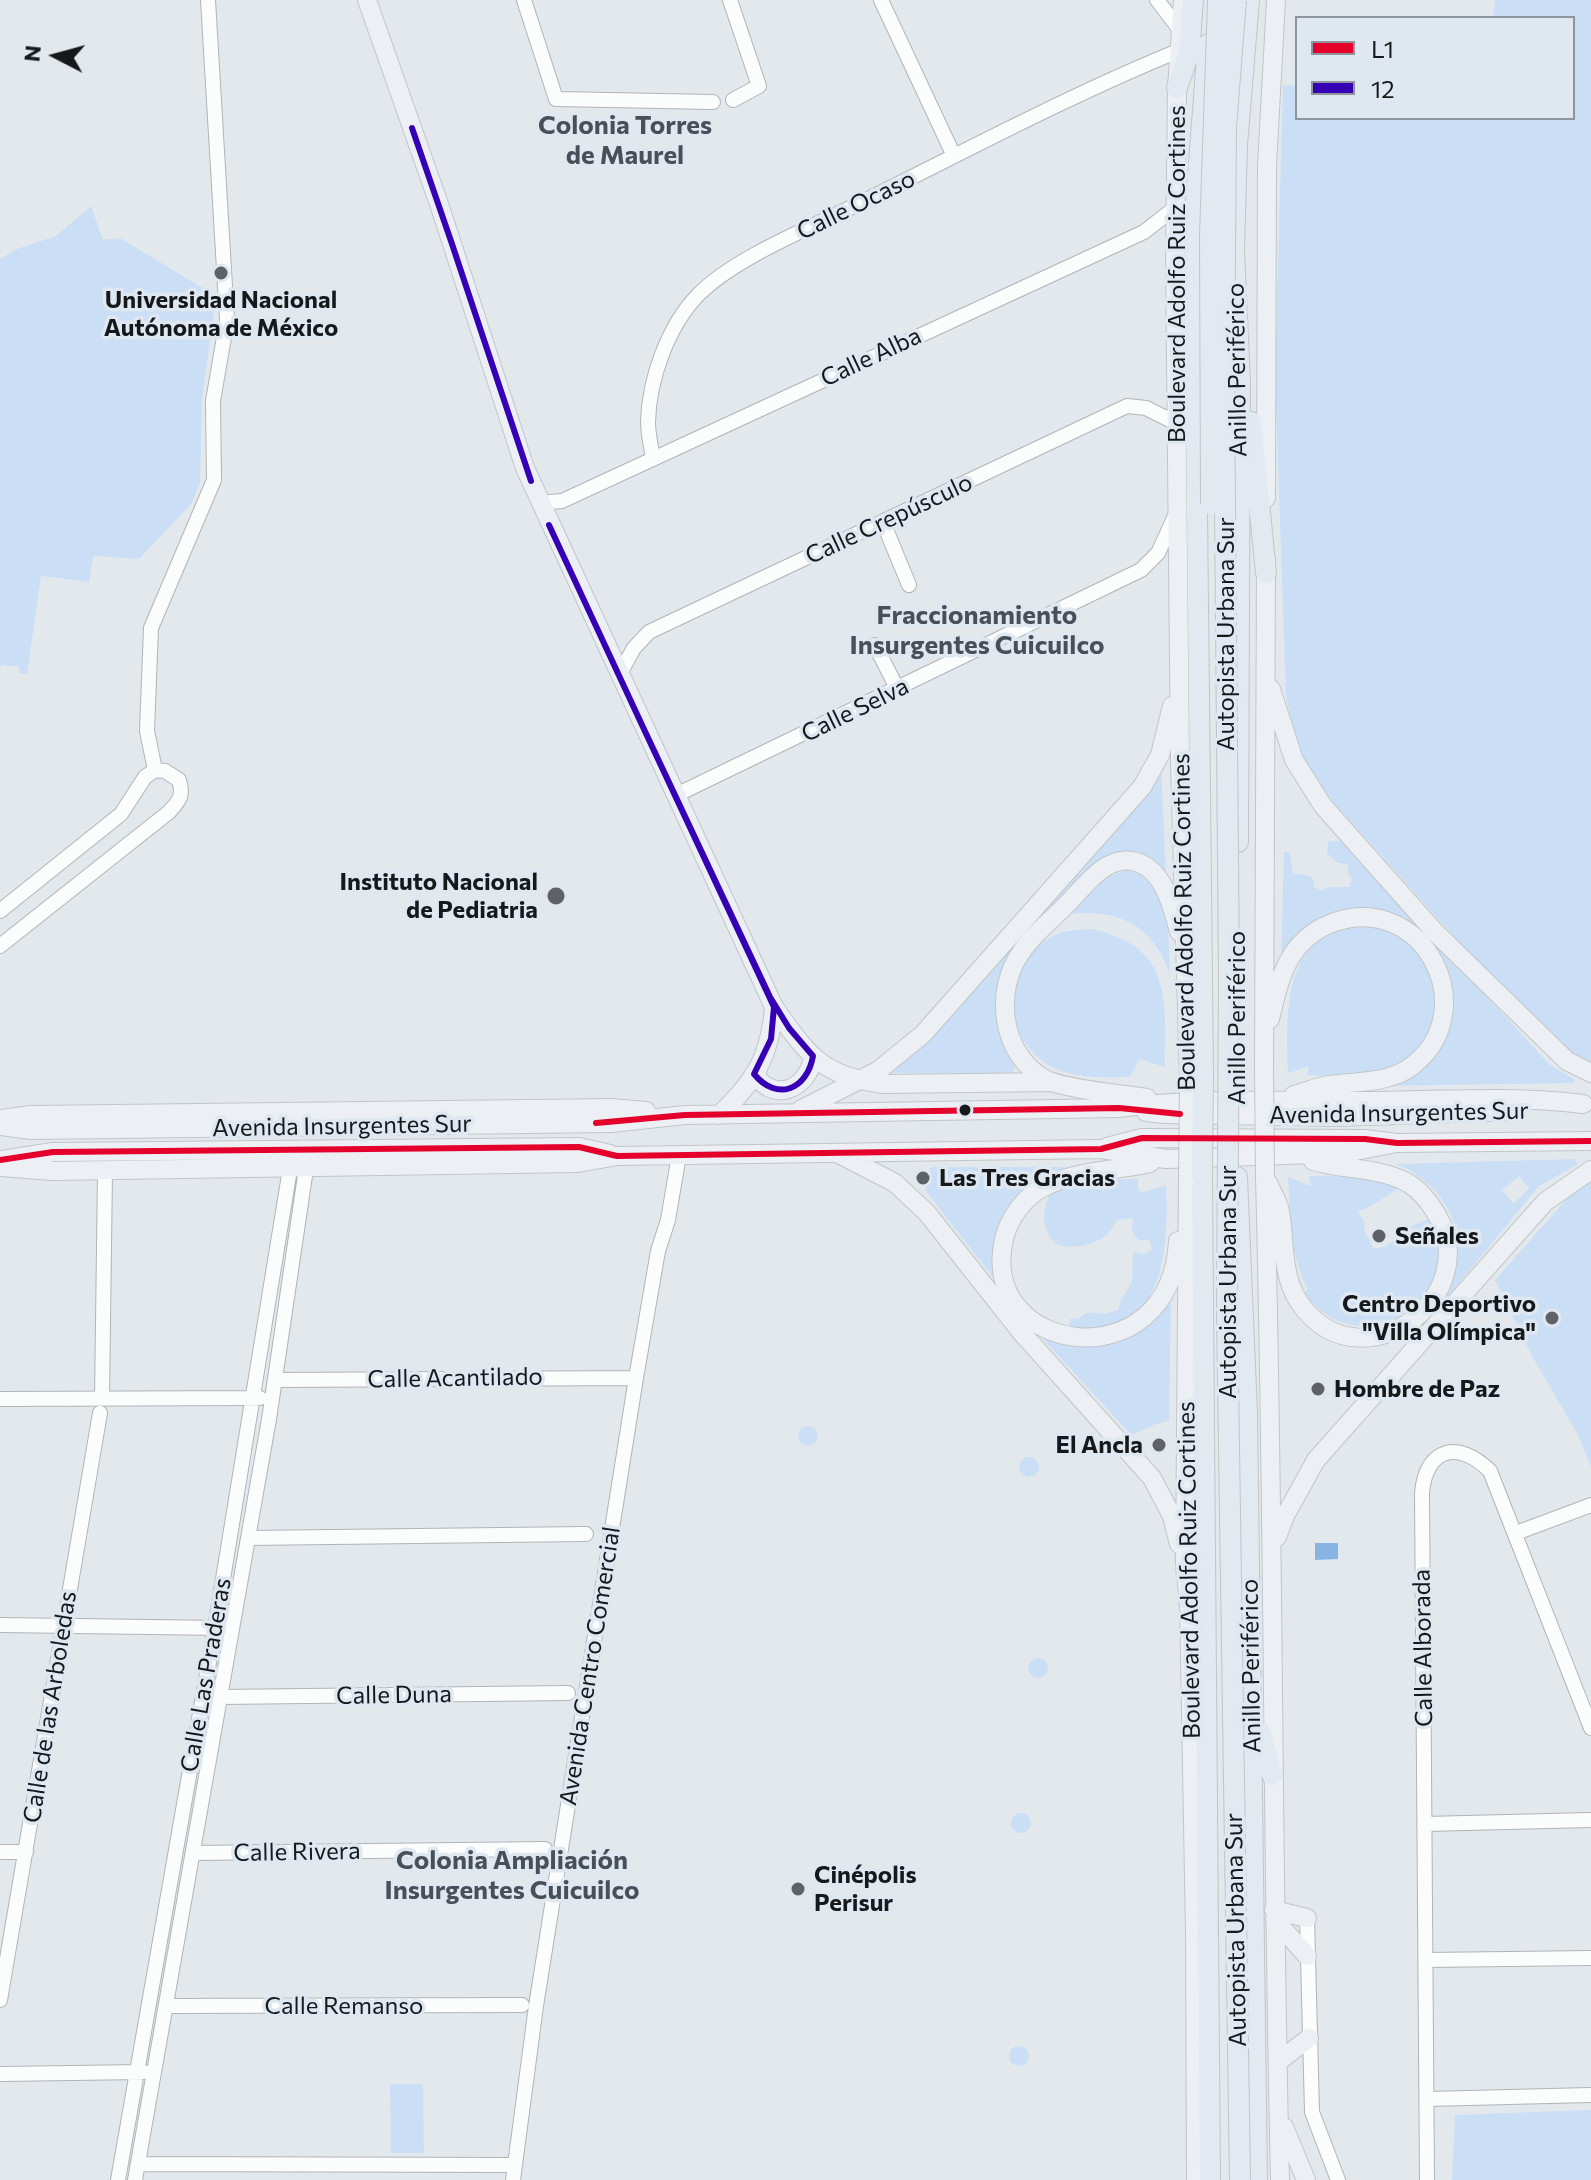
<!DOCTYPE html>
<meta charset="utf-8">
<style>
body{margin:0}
#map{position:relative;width:1591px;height:2180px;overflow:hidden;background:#e3e8ed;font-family:Commissioner,sans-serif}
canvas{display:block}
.legend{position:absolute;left:1295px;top:16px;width:280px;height:104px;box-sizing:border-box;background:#dfe7f1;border:2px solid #8f959c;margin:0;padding:10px 14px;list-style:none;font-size:24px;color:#16191c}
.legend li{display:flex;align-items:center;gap:16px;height:40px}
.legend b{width:40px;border:2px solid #8f959c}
.north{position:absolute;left:16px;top:16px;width:80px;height:80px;-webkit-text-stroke:6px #dfe7f1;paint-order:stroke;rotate:276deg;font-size:22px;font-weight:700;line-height:32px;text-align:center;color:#16191c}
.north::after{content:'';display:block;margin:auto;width:28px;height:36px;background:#16191c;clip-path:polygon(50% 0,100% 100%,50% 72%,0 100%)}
</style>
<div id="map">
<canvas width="1591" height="2180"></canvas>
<ul class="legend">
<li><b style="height:10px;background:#e4002b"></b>L1</li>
<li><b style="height:10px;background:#3600b5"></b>12</li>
</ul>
<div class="north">N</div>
</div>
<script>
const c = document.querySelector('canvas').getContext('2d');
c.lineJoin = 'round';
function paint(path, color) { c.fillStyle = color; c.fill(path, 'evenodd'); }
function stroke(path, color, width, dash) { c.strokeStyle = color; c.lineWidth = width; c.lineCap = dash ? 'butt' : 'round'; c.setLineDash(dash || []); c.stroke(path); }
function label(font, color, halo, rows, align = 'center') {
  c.font = font + ' Commissioner,sans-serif'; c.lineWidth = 7; c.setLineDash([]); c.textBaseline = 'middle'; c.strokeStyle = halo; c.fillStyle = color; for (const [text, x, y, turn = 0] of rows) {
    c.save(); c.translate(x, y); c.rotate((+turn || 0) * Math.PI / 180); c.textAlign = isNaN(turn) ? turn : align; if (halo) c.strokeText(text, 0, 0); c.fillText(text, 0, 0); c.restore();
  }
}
paint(new Path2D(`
 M1495 0H1591V1067L1555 1042 1460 943 1319 786 1299 754 1286 697 1275 375 1283 85 1297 86V118H1573V18H1493Z
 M91 206 103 240 120 238 216 296 202 400 200 483 191 504 139 559 93 556 89 582 41 576 27 675 19 673V667L2 665 0 668V259L17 249 56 236Z
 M1161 766 1166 878 1118 857 1000 982 996 1017 1005 1044 1016 1060 1013 1073H886C946 1011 1007 949 1066 886 1101 847 1138 812 1161 766Z
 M1343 840 1550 1065 1574 1079 1573 1083 1380 1086C1400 1075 1429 1065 1441 1046 1449 1034 1451 1018 1451 1004 1452 957 1422 916 1373 911 1362 910 1347 908 1337 913 1323 918 1294 950 1281 961L1284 851 1290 853 1293 873 1310 876 1314 881 1313 886 1322 891 1327 887H1349L1352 879 1348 874V865L1336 862 1327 853 1328 842Z
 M1126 870C1172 875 1169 941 1170 976 1155 926 1119 908 1069 914L1106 878Z
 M1356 926C1366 926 1378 926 1387 929 1447 953 1453 1042 1393 1070 1371 1081 1331 1076 1307 1075L1309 1066 1288 1073C1287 1027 1281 955 1332 932 1339 929 1348 928 1356 926Z
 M1091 929C1173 946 1165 999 1165 1067L1139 1059 1130 1077C1101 1078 1064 1079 1040 1059 998 1024 1005 959 1055 935 1066 930 1079 930 1091 929Z
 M1576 1159 1577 1165 1539 1186 1445 1300C1451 1284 1458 1267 1458 1250 1458 1210 1431 1177 1395 1164ZM1519 1176 1529 1188 1514 1204 1502 1190Z
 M934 1167H1063V1171L1007 1214 1013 1303 926 1191 930 1168Z
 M1309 1176H1351L1404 1185C1388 1194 1374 1206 1358 1212L1365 1223 1364 1230 1374 1249 1387 1246 1411 1226 1432 1218C1442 1235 1441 1254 1436 1272 1423 1314 1373 1340 1332 1318 1321 1312 1312 1303 1304 1294L1308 1289C1289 1255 1291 1215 1288 1177L1311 1186Z
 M1138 1179V1189L1141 1193 1166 1185C1169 1252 1164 1344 1069 1327L1071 1318 1077 1319 1088 1312 1104 1314 1118 1310 1121 1300 1132 1282 1133 1252 1144 1254 1152 1249 1149 1240H1138L1132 1231 1133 1218 1117 1220C1108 1243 1079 1250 1058 1245 1039 1232 1042 1208 1052 1189L1082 1180Z
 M1591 1179V1467L1578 1435 1532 1356 1495 1280 1581 1183Z
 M1171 1296 1169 1421 1156 1424 1131 1435 1030 1325C1045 1331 1061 1341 1077 1344 1103 1348 1139 1338 1158 1317 1163 1311 1167 1303 1171 1296Z
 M798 1436a10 10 0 1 1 20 0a10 10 0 1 1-20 0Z
 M1019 1467a10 10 0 1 1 20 0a10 10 0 1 1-20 0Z
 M1028 1668a10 10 0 1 1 20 0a10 10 0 1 1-20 0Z
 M1011 1823a10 10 0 1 1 20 0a10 10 0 1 1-20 0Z
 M1009 2056a10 10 0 1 1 20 0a10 10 0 1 1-20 0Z
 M390 2084H423L424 2153H391Z
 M1591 2110V2180H1452L1455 2115Z`), '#cadff6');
paint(new Path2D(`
 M1315 1543H1338V1559L1315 1560Z`), '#87b4e2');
const minor = new Path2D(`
 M524 0 556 99 713 102
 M730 0 759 86 733 100
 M881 0 954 156
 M1157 0 1180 30
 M653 458C651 446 648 434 648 422 649 379 668 326 698 295 734 258 810 228 856 205 962 153 1068 96 1178 51
 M539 503 562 501 1144 232 1176 207
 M883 522 909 585
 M875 645 898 690
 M620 673 634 648 649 632 1127 406 1146 408 1176 423
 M155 770 147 731 151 628 214 480 213 401 227 320 208 0
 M676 795 1141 570 1158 553 1176 514
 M0 911 121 814 145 777 155 770 165 771 179 780C184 796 179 801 169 812L0 946
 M275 1380 636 1378
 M0 1399 260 1398
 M102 1399 105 1171
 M1516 1533 1591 1505
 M248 1538 586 1534
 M0 1625 224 1628
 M220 1697 568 1693
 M1424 1824 1591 1820
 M0 1852H26
 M193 1853 545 1849
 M1307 1918 1312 2112 1338 2180
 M1426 1960 1591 1958
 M0 2000 100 1413
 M166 2006 522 2005
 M0 2074 144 2072
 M1427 2099 1591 2095
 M138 2164 515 2165
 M118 2180 215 1628 290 1169
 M135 2180 269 1419 306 1169
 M513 2180 536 2006 636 1378 658 1251 668 1220 679 1155
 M1427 2180 1422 1493C1426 1447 1459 1440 1490 1471L1591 1728`);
const major = new Path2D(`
 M367 0 440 207 525 468 774 1007C808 1055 821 1076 883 1084L1053 1082
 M1183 0 1177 88 1175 258 1180 761 1189 1082
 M1266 498 1267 166 1276 0
 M1271 689 1294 760 1323 806 1435 932 1567 1061 1591 1073
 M1270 1019C1275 998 1280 974 1292 955 1302 940 1317 928 1335 922 1424 892 1484 1011 1412 1066 1388 1084 1357 1081 1329 1085 1317 1087 1305 1092 1294 1095
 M1264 1068 1266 559
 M754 1074C758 1079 763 1085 768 1087 790 1099 812 1076 813 1056
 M1147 1098C1123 1094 1063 1089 1045 1079 1001 1055 993 990 1022 951 1034 933 1053 919 1068 903 1084 887 1105 856 1132 861 1163 866 1172 906 1179 932
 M800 1110 879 1070 923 1034 1142 787 1160 755 1172 706
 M1146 1112 1165 1114 1337 1117 1516 1111
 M719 1115C755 1082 770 1056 774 1007
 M0 1119 31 1115 611 1108 646 1111
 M0 1126 31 1130 611 1123 685 1115 1119 1108C1192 1098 1265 1101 1339 1101 1420 1102 1502 1094 1583 1104
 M1107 1147 1142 1138 1365 1139 1397 1143 1591 1141
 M839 1154 895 1183 927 1213 1021 1332 1152 1478 1172 1516 1179 1544
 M1 1160 53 1152 579 1147 610 1154
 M1150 1163C1115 1171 1077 1170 1044 1187 1025 1196 1009 1218 1004 1239 977 1356 1171 1383 1178 1241
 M0 1167 53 1171 578 1163 617 1156 1101 1149 1166 1159 1345 1153 1397 1143
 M1188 1177 1185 1567 1189 1601 1195 1933 1196 2180
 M1265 1177C1274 1511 1272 1846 1280 2180
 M1268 1183C1272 1192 1278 1201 1280 1211 1286 1246 1280 1281 1305 1310 1367 1384 1484 1295 1437 1215 1430 1203 1420 1190 1408 1183 1379 1167 1344 1170 1313 1161
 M1277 1537 1285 1516 1316 1460 1545 1202 1591 1170
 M1274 1910 1307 1918
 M1275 1920 1307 1956
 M1278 2062 1309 2038
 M1284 2127 1306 2180`);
const highway = new Path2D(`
 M1177 88 1189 53 1193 0
 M1251 422 1266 573
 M1238 842 1240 382 1234 251 1237 145 1249 0
 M1203 1074 1194 228 1208 44
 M1202 1177 1210 2180
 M1237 1177 1247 1413 1257 2180
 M1189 1601 1194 1558
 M1261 1733 1272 1775`);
stroke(minor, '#b0b4b8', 16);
stroke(major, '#c2c5c7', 20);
stroke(highway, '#c2c5c7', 22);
stroke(minor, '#fbfcfc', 14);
stroke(major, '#ecf0f5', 18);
stroke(highway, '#e3e9f0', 20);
const majorBridge = new Path2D(`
 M1264 1068 1265 1177
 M1188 1177 1189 1082`);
const highwayBridge = new Path2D(`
 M1236 0 1226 127 1224 384 1229 977 1227 1313 1240 2180
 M1211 504 1210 236 1218 0
 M1202 1177 1203 1074`);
stroke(majorBridge, '#c2c5c7', 20, []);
stroke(highwayBridge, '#c2c5c7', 22, []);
stroke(majorBridge, '#ecf0f5', 18);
stroke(highwayBridge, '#e3e9f0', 20);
stroke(new Path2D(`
 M596 1123 685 1115 1119 1108 1180 1114
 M0 1160 53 1152 579 1147 617 1156 1101 1149 1142 1138 1365 1139 1397 1143 1591 1141`), '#e4002b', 6);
stroke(new Path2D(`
 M412 128 452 244
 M412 128 452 244
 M452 244 531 481
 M452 244 531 481
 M549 525 642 725
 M549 525 642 725
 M642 725 770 997 789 1028 813 1056C807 1090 777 1102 754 1074L771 1039 774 1007Z`), '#3600b5', 6);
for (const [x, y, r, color] of [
 [221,273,8,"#5e6165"],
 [556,896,10,"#5e6165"],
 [965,1110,7,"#16191c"],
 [923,1178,8,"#5e6165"],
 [1379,1236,8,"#5e6165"],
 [1552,1318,8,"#5e6165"],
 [1318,1389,8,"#5e6165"],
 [1159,1445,8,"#5e6165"],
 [798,1889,8,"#5e6165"]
]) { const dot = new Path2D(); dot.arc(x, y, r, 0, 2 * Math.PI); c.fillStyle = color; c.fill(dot); stroke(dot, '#dfe7f1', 3); }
label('24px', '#16191c', '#dfe7f1', [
 ["Calle Ocaso",856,205,-26],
 ["Boulevard Adolfo Ruiz Cortines",1177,274,-90],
 ["Calle Alba",871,357,-25],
 ["Anillo Periférico",1237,370,-91],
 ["Calle Crepúsculo",889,519,-25],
 ["Autopista Urbana Sur",1226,634,-90],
 ["Calle Selva",855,710,-26],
 ["Boulevard Adolfo Ruiz Cortines",1184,922,-91],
 ["Anillo Periférico",1237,1018,-90],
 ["Avenida Insurgentes Sur",1399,1113,-1],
 ["Avenida Insurgentes Sur",342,1126,-1],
 ["Autopista Urbana Sur",1228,1282,-90],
 ["Calle Acantilado",455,1378,-1],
 ["Boulevard Adolfo Ruiz Cortines",1189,1570,-91],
 ["Calle Alborada",1423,1648,-91],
 ["Avenida Centro Comercial",590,1666,-81],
 ["Anillo Periférico",1251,1666,-91],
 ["Calle Las Praderas",206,1675,-80],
 ["Calle Duna",394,1695,-1],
 ["Calle de las Arboledas",50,1707,-81],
 ["Calle Rivera",297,1852,-1],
 ["Autopista Urbana Sur",1236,1930,-91],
 ["Calle Remanso",344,2006]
]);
label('bold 24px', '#16191c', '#dfe7f1', [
 ["Universidad Nacional",221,300,"center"],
 ["Autónoma de México",221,328,"center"],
 ["Instituto Nacional",538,882,"right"],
 ["de Pediatria",538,910,"right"],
 ["Las Tres Gracias",939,1178],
 ["Señales",1395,1236],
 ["Centro Deportivo",1536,1304,"right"],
 ["\"Villa Olímpica\"",1536,1332,"right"],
 ["Hombre de Paz",1334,1389],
 ["El Ancla",1143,1445,"right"],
 ["Cinépolis",814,1875],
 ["Perisur",814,1903]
], 'left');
label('bold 26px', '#484f57', '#dfe7f1', [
 ["Colonia Torres",625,125],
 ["de Maurel",625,155],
 ["Fraccionamiento",977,615],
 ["Insurgentes Cuicuilco",977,645],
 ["Colonia Ampliación",512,1860],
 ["Insurgentes Cuicuilco",512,1890]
]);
</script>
